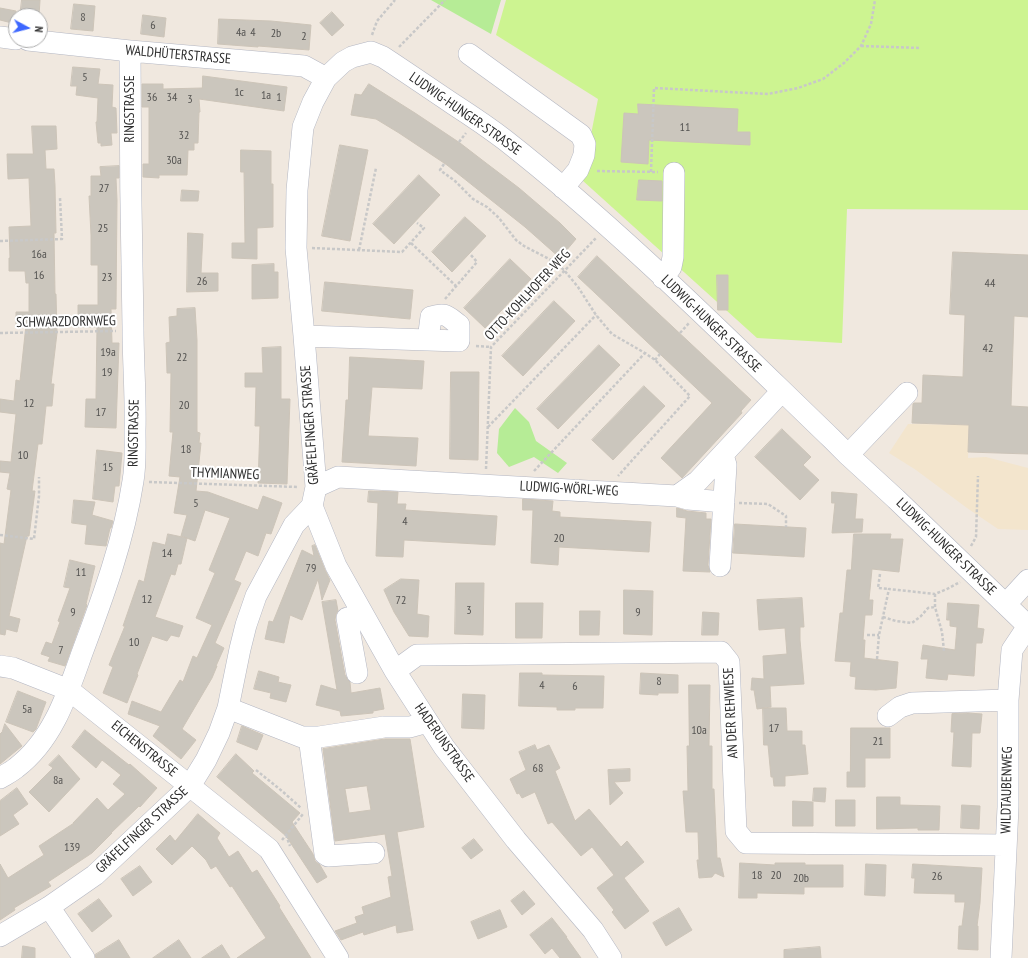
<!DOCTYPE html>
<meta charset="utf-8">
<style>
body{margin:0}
#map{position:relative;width:1028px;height:958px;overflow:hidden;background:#f0e8df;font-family:"PT Sans Narrow",sans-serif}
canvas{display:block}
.north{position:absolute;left:8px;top:8px;width:40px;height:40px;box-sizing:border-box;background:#fff;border:1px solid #ababab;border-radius:50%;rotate:97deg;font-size:11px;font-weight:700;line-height:16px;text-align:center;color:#2d2d2d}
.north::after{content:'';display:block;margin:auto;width:14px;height:18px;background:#3d67ff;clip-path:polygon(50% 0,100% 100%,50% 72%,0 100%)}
</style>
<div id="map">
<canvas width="1028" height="958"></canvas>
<div class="north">N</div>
</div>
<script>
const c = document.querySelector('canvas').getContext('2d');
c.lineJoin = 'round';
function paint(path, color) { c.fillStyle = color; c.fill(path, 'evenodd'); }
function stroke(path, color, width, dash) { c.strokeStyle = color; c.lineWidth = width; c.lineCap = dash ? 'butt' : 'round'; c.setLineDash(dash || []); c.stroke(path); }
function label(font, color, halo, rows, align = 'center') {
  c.font = font + ' "PT Sans Narrow",sans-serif'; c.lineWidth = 4; c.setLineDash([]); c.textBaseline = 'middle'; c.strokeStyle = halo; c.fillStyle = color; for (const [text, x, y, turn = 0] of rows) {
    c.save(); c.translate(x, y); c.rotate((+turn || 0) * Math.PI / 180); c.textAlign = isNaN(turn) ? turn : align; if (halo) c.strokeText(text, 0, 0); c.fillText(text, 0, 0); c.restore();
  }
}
paint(new Path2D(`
 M908 424 969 425 968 458 986 457 1028 468V530L998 529 967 508 916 470 889 453Z`), '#f3e5cd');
paint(new Path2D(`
 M431 0H501L491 34Z
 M515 408 529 422 536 441 567 463 558 473 534 457 509 467 497 453 499 429Z`), '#b6ec96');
paint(new Path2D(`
 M506 0H1028V210L847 209 842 343 757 338 582 180 598 99 496 35Z`), '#cdf491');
const building = new Path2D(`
 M22 0H40L39 16H20Z
 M74 4 95 6 93 31 71 29Z
 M0 8 16 11V24L0 20Z
 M332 12 344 25 332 36 320 23Z
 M143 15 166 18 164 37 141 34Z
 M219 19 271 21 311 25 309 50 258 46V47L218 44Z
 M73 67 100 69 98 84 113 85 112 107 116 108 117 133H111L112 145 101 146V143H98L96 122H97L98 98 76 95 77 86H71Z
 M203 76 287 87 284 111 199 99 200 112H199L198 143H194V150H188L187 175H159V178L143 177V164H149V107H142V84H163V89L202 88Z
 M369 84 415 113 460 143 486 163 519 188 560 223 576 239 560 258 525 227 447 165 399 133 376 119 351 115 355 94 361 95Z
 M638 104 738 109 737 132H750V145L649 140 648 164 621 162 624 113 638 114Z
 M32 126H56L57 149 45 150 46 169H54L55 185 56 233H54L55 294H56L57 333 51 384H54L52 406H46L42 444H38L32 491H35L29 536H27L9 616 20 619 17 632 6 629 5 635 0 634V543L4 544 11 490 7 489 10 473 0 472V461L11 462 16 414 0 412V399L14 401 16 380 20 381 26 325H16V312H29V283H26L25 271H9V258H10L9 227 31 226 29 178 8 179 7 154H33Z
 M340 145 368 150 350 241 322 236Z
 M241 150 271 151V184H273V227L257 228V259L232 258V243H245L244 172H241Z
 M119 166V178H116L117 200 116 309H111L112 343H119L116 428 85 427 86 399H96V396L97 327H78V305H98V265H91V235L89 196H91V176H101L100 167Z
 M419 175 440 195 394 244 373 224Z
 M639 180 662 181V201L637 200Z
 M182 190 199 191 198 201H181Z
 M465 217 486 236 452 272 432 252Z
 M188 233 203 234 201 273H218V291L187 292Z
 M953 252 1028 255V317L1014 316 1011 406 1028 407V454L968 452 969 425 912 423 913 404 914 403H922L923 375 963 377 965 315 950 314Z
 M597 256 751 400 741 411 742 413 682 478 661 458 712 403 578 277Z
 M510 259 531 279 485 328 464 308Z
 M274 264V272H278V298L252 299V265Z
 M717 275H728V310H718Z
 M325 282 413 290 410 319 322 311Z
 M554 301 575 321 523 376 502 356Z
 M195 308 197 340V432L200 433 199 443H201L196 491 208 492 258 510 263 496 282 503 271 534 266 533 258 556 246 551 234 580 241 583 215 643 224 648 216 666H217L212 678 182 729 196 740 181 759 153 736 160 726 128 714 132 701 161 712 180 680 183 682 193 656 197 658 212 625 196 618 215 573 209 570 230 518 205 510 195 541 181 536 187 515 174 513 180 477 169 476 173 432H170L171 373H167L166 343 170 342 169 317 177 316V309Z
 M599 345 620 365 558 429 537 409Z
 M281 347V399H290L287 484 258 483 260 426H255L256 387H245V373H263L262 348Z
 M350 357 424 361 422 389 372 387 368 436 418 438 416 466 342 462 345 417 346 400H348Z
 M451 372H479L478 460 450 459Z
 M644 386 665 406 613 460 592 440Z
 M782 429 811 457 803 465 819 480 800 500 755 457Z
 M97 450 122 453 119 486H115L113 502 93 499Z
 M369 491 398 492 397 504H406L405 510 497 516 495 545 404 540 403 557 376 556 378 503 368 502Z
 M832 492 857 494 855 519H863L862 532 832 533 835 503H832Z
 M523 499 553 501 552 511 560 512V517L651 522 649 552 559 547 558 565 531 563 533 510H523Z
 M74 500 95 502 92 515 113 521 111 528H110L106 546 85 544 87 525 72 523Z
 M677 508 687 511 706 513V519H711L708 565 710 572 683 571 686 518 677 517Z
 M735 524 806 528 804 557 733 553Z
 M168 534 187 538 181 564H178L175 575 171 574 155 617 183 626 179 637 171 635 167 641 152 636 137 674 138 675 127 703 103 693 113 667 109 665 125 626H123L139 580 144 582 153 542 165 545Z
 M854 534H891L890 539H903L899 572 872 569 869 600H873L872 615H865L863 640H865L864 658 898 662 896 688 876 690 855 689 856 677 850 676 851 662 835 661 840 613H843L847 570H851Z
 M315 545 325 570 330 580 322 600 318 579 302 620 290 615 284 643 265 639 269 621 273 622 302 550 314 556 312 546Z
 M70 560 95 566 86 604 87 605 65 666 48 661 50 657 41 654 46 642 52 644 60 622 58 621 70 588 64 587Z
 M401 579 419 580 417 614 429 616 428 637 409 636 394 612 384 590Z
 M456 583H484L483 635 455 634Z
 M624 590 653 591 652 635 624 634Z
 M802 598 804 627H800V640L804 684 770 686 771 707 757 709 754 690H751L752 678 764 679 763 656 787 654 785 628 759 630 757 600Z
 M336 600 338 611 336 614 335 620 345 675 348 680 350 682 351 693 380 688 384 709 373 711V713L341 716 340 711 316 705 321 685 337 690 322 602Z
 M516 603H543L542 638H516Z
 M948 603 979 605 977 628 984 629 982 643H976L974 676 948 674 947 680 926 678 928 659H921L923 645 955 650 957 627 950 626V620H947Z
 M580 611H600L599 635H580Z
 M703 612 719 613 718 635H702Z
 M259 671 279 677 278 682 291 685 286 702 270 698 271 693 254 689Z
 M520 673H542V675L604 676 603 708H575V710H557V707L519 706Z
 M641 673 678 675V693H658V695L640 694Z
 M689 685H710L709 746H712V789H714L717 858H720L724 877 715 873 712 877 699 878 697 860H699L698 832H686L683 791H688L687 746H689Z
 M18 691 46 702 36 729 33 732 6 722Z
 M463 694 485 695 484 729 462 728Z
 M763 708H786L787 731H802V745H805L808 774 785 776V786H774L773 777H771L768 745H764Z
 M968 713 982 714 980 733H972L971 767 952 766 954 732H951L952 714Z
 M5 724 22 746 0 764V734L2 732Z
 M242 726 263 735 257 750 237 742Z
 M851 728H890V758H865V787H847V772H850Z
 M85 730 101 743 129 765 130 764 157 788 140 807 139 806 111 833H112L92 853 48 882 51 886 14 908 15 910 0 920V864L8 878 44 855 39 846 74 823H73L97 798 108 810 125 794 113 784 121 775 102 760 96 768 72 747Z
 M385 739H410L424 827 397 832 413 930 397 933 396 925 364 935 363 932 341 940 335 931 357 923 355 917 364 914 362 907 391 897 388 877 392 876 385 834 335 841 323 749ZM367 786 371 810 349 813 345 789Z
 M535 745 537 750 549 745 560 768 555 771 575 821 589 809 621 847 627 841 644 862 624 878 649 911 625 929 612 912 614 910 597 888 614 875 592 847 581 856 552 822 548 824 535 792 522 798 519 793 517 794 510 779 526 770 519 752Z
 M236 754 254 771 252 773 300 813 292 822 313 854 315 861 320 865 327 877 317 883 286 836 217 777Z
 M59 755 80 779 49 812 29 792 53 768 49 765Z
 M630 769V781L614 782 623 793 610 805 608 770Z
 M17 788 28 804 13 815 19 824 0 836V801Z
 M814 788H826L825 802 813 801Z
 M877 797H900V805L940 806 939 830H918V828L877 829Z
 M836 800H855V826H836Z
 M793 801 813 802V826H793Z
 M962 805 980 806 979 829 961 828Z
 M198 814 220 833 217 838 229 857 238 851 252 873 257 870 280 906 279 907 311 958H237L266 938 232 886 230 887 216 866 211 869 206 860 192 846 172 865 156 849 170 835 175 841Z
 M474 839 483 850 471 859 462 848Z
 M740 863 775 865V863H805V865H843V887H804V894L757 893V898H739Z
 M866 864 886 865 885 896 865 895Z
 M913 864 982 868 980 903 977 926H978V950L958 949 959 926H962L965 902H955V894L914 893 915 878H912Z
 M140 866 152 882 133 896 121 879Z
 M524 891 535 904 522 915 511 901Z
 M99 899 112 916 92 932 78 914Z
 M679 908 692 930 666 946 653 923Z
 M500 910 507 927 478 939 471 922Z
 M552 918 567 937H566L581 958H560L552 948 545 954 530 935Z
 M119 940 130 958H96L95 955Z
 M179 940 191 958H153Z
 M222 945 230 958H202Z
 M23 946 35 948V958H22Z
 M820 947 821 958H784V950Z`);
paint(building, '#cbc6bd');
stroke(building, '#ccc4b8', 1);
const minor = new Path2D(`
 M0 37 16 39
 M28 40 130 51 304 66 326 78
 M469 54 581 135 585 144 584 155 578 170 563 188
 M663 278 671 267 673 257 674 173
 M304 336 459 341V325C447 316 446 312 431 317L428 340
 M848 455 907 393
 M316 487 338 477 677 496 698 481 782 391
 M677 496 688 499 724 502
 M312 506 336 566 395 671 444 747 516 840 593 930 611 958
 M720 566 726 465 723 455
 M1006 604 1028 580
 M347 618 357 673
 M0 666 13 668 69 690 269 849 338 958
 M395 671 417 655 721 652 729 662 736 831 746 843 1006 845
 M228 708 302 737H319L384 727H410L428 722
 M888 716 900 707 912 703 1008 700
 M309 737 325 854 328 856 374 853
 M0 778C5 775 11 772 16 768 53 740 67 695 82 653 103 597 124 540 133 481 136 464 135 448 135 431 136 396 133 362 133 327 131 235 130 143 130 51
 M49 907 84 958
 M0 936 49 907 95 875 190 786 206 760 219 733 228 708 240 649 246 625 256 596 294 525 312 506 316 487 304 336 296 248 297 190 303 127 313 102 326 78 343 62 352 57 371 52 383 57C406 72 429 88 453 104 470 115 488 127 505 140 621 231 726 337 832 439L848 455 896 499 1028 626
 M1001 958 1008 807V700L1012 650 1028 626`);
stroke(minor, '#b3b6c2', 22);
stroke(new Path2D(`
 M372 35 377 21 395 0
 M861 46 921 48
 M399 47 445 0
 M459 142 466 133
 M444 164 440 170 455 181 473 199 487 207 499 218 516 240 524 246 553 261 564 270 578 287 596 315 612 334 645 353 655 360 690 396 618 476
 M597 171 658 172
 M651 172 654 88 768 94 798 88 823 79 844 63 861 46 871 24 875 0
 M0 241 62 239 60 198
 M411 243 456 286
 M312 248 402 252 424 228 417 223
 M359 250 376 168
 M445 299 477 262 470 254
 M0 333 116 331
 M680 333 689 323
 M476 346 491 347
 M655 360 660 354
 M488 427 596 315
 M486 469 491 347 596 238
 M534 471 645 353
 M149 482 298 487
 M739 503 768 504 786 516V527
 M0 535 34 539 39 496V477
 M971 546 976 537 978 476
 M880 574 878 588 889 589
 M935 594V607L942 632 944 651
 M883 617 896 621 912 623 921 616 928 608 935 607
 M867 635H879
 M877 659 879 635 889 589 935 594 947 589 960 582
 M256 770 282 791 301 808
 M286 835 290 846
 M282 840 303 814`), '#c8c8c8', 2.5, [3, 2]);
stroke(minor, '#fff', 21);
label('12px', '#545351', null, [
 ["8",83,18],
 ["6",153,26],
 ["4a",241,33],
 ["4",253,33],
 ["2b",276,34],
 ["2",304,37],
 ["5",85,78],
 ["1c",239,93],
 ["1a",266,96],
 ["36",152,98],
 ["34",172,98],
 ["1",279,98],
 ["3",190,100],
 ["11",685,128],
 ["32",184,136],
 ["30a",174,161],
 ["27",104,189],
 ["25",103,229],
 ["16a",39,255],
 ["16",39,276],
 ["23",107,278],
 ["26",202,282],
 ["44",990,284],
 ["42",988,349],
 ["19a",108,353],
 ["22",182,358],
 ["19",107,373],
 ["12",29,404],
 ["20",184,406],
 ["17",101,413],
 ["18",186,450],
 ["10",23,456],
 ["15",108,468],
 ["5",196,504],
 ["4",405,522],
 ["20",559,539],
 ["14",167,554],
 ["79",311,569],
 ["11",81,573],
 ["12",147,600],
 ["72",401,601],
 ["3",469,611],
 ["9",73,613],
 ["9",638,613],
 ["10",134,643],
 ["7",61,651],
 ["8",659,682],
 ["4",542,686],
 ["6",575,687],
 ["5a",27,710],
 ["17",774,729],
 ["10a",699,731],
 ["21",878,742],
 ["68",538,769],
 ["8a",58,781],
 ["139",72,848],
 ["18",757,876],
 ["20",776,876],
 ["26",937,877],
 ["20b",801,879]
]);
label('14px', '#2d2d2d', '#fff', [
 ["WALDHÜTERSTRASSE",178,55,5],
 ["RINGSTRASSE",130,109,-90],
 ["LUDWIG-HUNGER-STRASSE",465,114,35],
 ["OTTO-KOHLHOFER-WEG",528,295,-47],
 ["SCHWARZDORNWEG",66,322,-1],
 ["LUDWIG-HUNGER-STRASSE",711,324,44],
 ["GRÄFELFINGER STRASSE",310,425,-94],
 ["RINGSTRASSE",134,433,-89],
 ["THYMIANWEG",225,474,2],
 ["LUDWIG-WÖRL-WEG",569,489,3],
 ["LUDWIG-HUNGER-STRASSE",946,547,44],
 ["AN DER REHWIESE",731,713,-93],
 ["HADERUNSTRASSE",444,743,55],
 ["EICHENSTRASSE",144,749,39],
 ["WILDTAUBENWEG",1007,790,-89],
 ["GRÄFELFINGER STRASSE",142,830,-43]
]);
</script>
